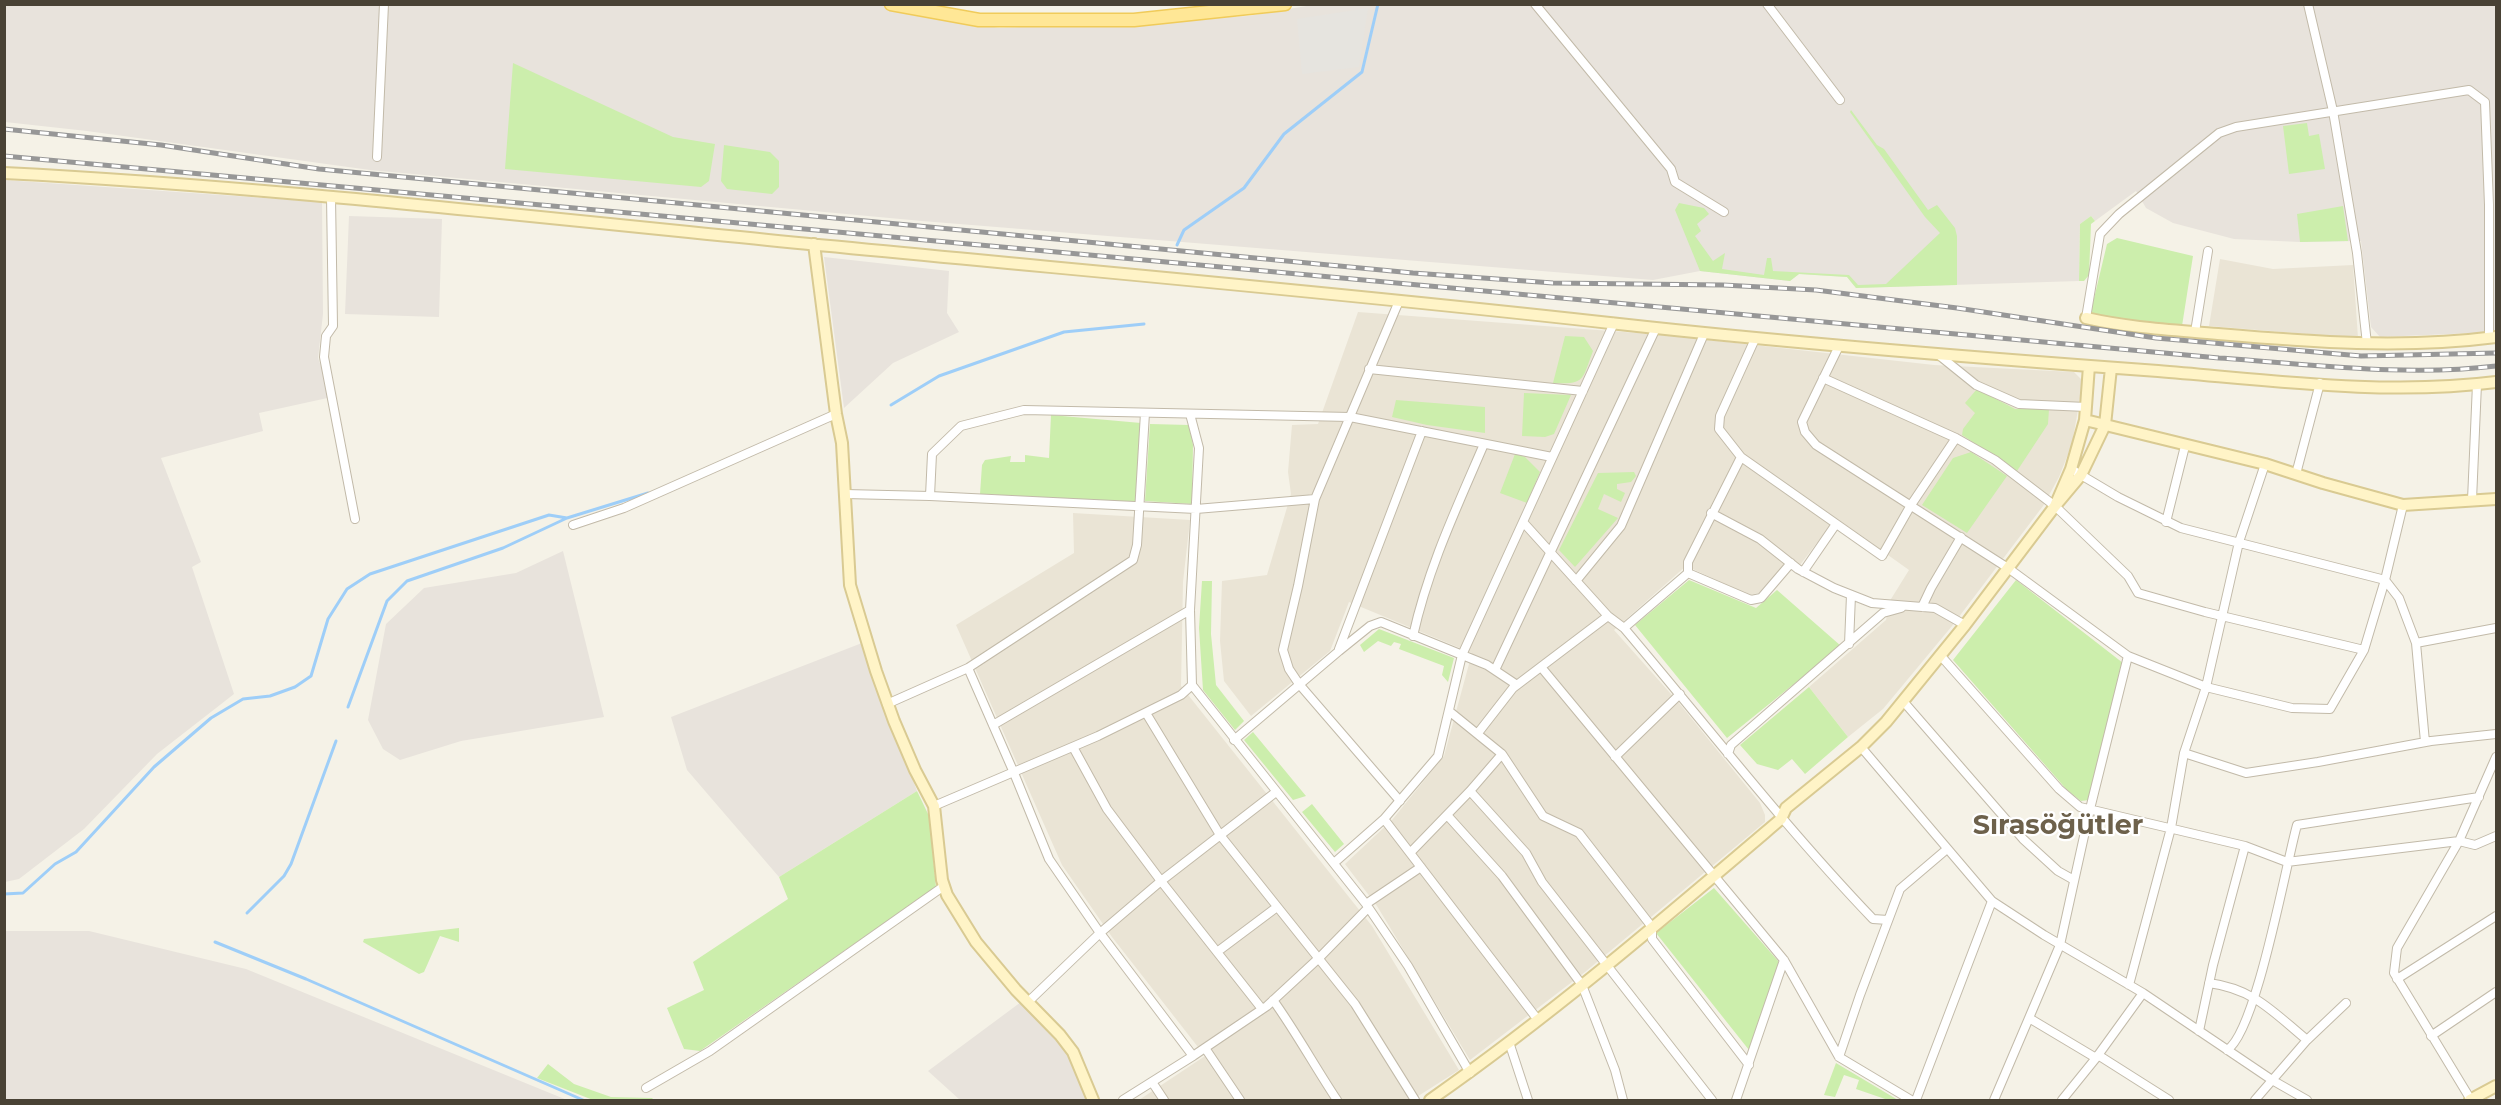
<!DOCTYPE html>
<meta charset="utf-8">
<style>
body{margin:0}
#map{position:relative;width:2501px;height:1105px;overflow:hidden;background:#f5f2e7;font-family:Montserrat,sans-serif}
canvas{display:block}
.frame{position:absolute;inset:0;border:6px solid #494235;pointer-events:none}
</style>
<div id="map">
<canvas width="2501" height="1105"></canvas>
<div class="frame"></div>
</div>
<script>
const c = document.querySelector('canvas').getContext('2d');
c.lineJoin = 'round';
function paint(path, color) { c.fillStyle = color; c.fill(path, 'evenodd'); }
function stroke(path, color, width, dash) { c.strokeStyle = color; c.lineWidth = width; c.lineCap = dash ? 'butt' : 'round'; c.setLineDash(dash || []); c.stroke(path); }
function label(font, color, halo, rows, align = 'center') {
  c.font = font + ' Montserrat,sans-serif'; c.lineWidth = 4.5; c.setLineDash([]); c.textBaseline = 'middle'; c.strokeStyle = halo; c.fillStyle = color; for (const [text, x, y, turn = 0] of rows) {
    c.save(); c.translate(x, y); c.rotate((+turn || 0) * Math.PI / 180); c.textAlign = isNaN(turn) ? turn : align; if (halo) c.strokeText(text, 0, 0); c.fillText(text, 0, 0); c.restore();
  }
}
paint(new Path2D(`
 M2220 259 2273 269 2353 265 2358 338 2209 326Z
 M1358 312 1664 335 1934 365 2074 372 2083 381 2072 444 2059 477 2043 506 1952 626 1883 709 1848 737 1809 687 1886 620 1891 599 1909 570 1836 518 1800 565 1790 559 1759 593 1749 595 1686 566 1614 630 1679 703 1760 803 1765 815V822L1585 972 1470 1060 1377 906 1345 864 1392 820 1444 756 1472 653 1349 602 1330 651 1251 716 1224 681 1220 641 1222 581 1267 575 1291 494 1288 472 1292 425 1318 424Z
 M1073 513 1190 520 1183 582 1181 686 1372 926 1459 1070 1412 1100H1139L1205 1056 1112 937 1062 865 956 625 1074 553Z`), '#eae4d5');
paint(new Path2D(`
 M878 4 999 28 1248 16 1318 4 2496 5V332L2380 337 2371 327 2361 241 2300 242 2234 239 2173 223 2146 208 2136 191 2095 221 2091 216 2080 224 2079 281 1856 288 1847 277 1799 274 1790 281 1700 271 1653 280 922 221 370 170 87 131 5 122 4 5Z
 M4 180 322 202 323 314 318 358 332 397 259 413 263 431 161 458 201 562 192 567 234 694 157 754 84 829 19 879 5 882Z
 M349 216 442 219 439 317 345 314Z
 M824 257 949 271 947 313 959 332 893 363 844 408Z
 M563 551 604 717 461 741 400 760 383 749 368 720 386 624 424 588 516 573Z
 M862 643 917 791 779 877 687 770 671 717Z
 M5 931H89L246 969 567 1100H5Z
 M1021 1002 1075 1060 1093 1100H960L928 1071Z`), '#e8e3dc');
paint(new Path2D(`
 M513 63 673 137 715 144 709 181 701 187 505 169Z
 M1851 110 1877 145 1884 149 1928 210 1937 205 1955 228 1957 236V285L1856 288 1847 277 1799 274 1790 281 1700 271 1675 210 1679 203 1704 208 1709 214 1697 224 1701 231 1695 236 1713 261 1725 253 1722 269 1764 275 1767 258H1771L1773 271 1849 275 1858 285 1886 284 1940 233 1925 217 1850 112Z
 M2307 123 2309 136 2319 134 2325 169 2289 174 2283 126Z
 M724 145 770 152 779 161V187L772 194 727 189 721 181Z
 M2343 206 2348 241 2300 242 2297 214Z
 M2091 216 2095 221 2091 224 2089 275 2084 281H2079L2080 224Z
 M2117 238 2193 256 2182 326 2096 318 2091 311 2107 244Z
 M1565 336 1584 337 1593 351C1582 379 1586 385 1553 383Z
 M1977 389 2015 409H2049L2048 424 2017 471 1962 435 1963 429 1975 413 1965 403Z
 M1524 393 1571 395 1554 434 1545 437 1522 436Z
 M1396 400 1485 407V433L1427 425 1392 417Z
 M1051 415 1141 423 1137 502 980 494 982 465 985 460 1011 456 1010 462H1025V455L1049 458Z
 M1150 424 1189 425 1193 445 1192 504 1145 501Z
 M1971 452 2007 476 1967 533 1922 505 1953 458Z
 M1515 454 1525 457 1540 472 1527 503 1500 493Z
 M1634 472 1636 476 1631 482 1617 484V489L1625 493 1621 502 1604 494 1598 509 1618 518 1575 567 1559 550 1598 473Z
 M1689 580 1756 608 1777 590 1841 646 1727 738 1635 625Z
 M2016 580 2123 663 2089 800 2081 801 2067 790 1953 660Z
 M1202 581H1212L1211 634 1216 685 1244 721 1235 730 1203 690 1199 628Z
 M1379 629 1454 658 1448 682 1442 675 1444 666 1399 649 1401 644 1394 642 1391 646 1378 641 1364 652 1360 645Z
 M1809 687 1848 737 1805 774 1792 759 1778 770 1757 764 1740 745Z
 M1253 732 1306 796 1293 800 1244 740Z
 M917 791 929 816 936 887 700 1051 684 1049 667 1008 704 990 693 962 788 899 779 877Z
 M1312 804 1344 844 1335 852 1302 812Z
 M1714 888 1779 962 1749 1050 1656 933Z
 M459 928V942L440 936 424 972 419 974 363 942 364 939Z
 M1836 1063 1898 1100H1888L1856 1089 1859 1080 1844 1075 1835 1097 1824 1095Z
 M548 1064 574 1084 611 1097 652 1098 654 1100H593L537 1078Z`), '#cceeac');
paint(new Path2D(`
 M1368 8 1359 67 1302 74 1297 19Z`), '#e6e4df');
stroke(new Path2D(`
 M1177 245 1184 230 1244 188 1284 134 1362 72 1378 4
 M891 405 939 376 1064 332 1144 324
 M348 707 387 601 407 581 503 548 567 518 648 493
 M4 894 23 893 55 864 76 852 154 767 211 718 243 699 270 696 295 687 311 676 328 619 347 589 370 574 549 515 567 518
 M247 913 284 876 291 864 336 741
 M215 942 306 979 583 1100`), '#9ecef8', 3);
const street = new Path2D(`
 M1535 4 1671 169 1675 182 1724 212
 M1767 4 1840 100
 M2308 4 2333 111 2357 253 2367 344
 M377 157 384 4
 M331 197 333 326 326 336 324 357 355 519
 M1399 301 1315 499 1298 586 1283 650 1289 669 1299 684 1400 801
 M2086 318 2100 234 2119 214 2219 133 2236 127 2469 90 2485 102 2489 205V338
 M2195 332 2208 251
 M1755 339 1720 416 1719 429 1741 457 1882 556 1911 505 1956 438
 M1839 346 1802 422 1805 432 1816 445 2008 568 2128 656 2206 687 2292 708 2330 709 2364 650 2385 580 2181 528 2118 497 2071 469
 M1940 356 1976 385 2019 404 2086 407
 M1369 369 1583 391
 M1823 378 1956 438 1995 460 2055 506 2128 576 2138 593 2205 612 2364 650
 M1190 414 1199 448 1190 610 1192 685 1366 904 1408 966 1470 1073
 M2296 474 2320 383
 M845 494 930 496 1196 509 1315 499
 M930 496 932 454 961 426 1024 410 1350 417 1552 457
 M2472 500 2477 384
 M2403 505 2385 580 2399 598 2416 643 2425 742
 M1711 513 1760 539 1798 569 1834 588 1872 603 1935 608 1965 625
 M1523 522 1608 616 1624 628C1707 726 1784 826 1873 919L1888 920
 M2166 522 2185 446
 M573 525 624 508 836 414
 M1803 572 1836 524
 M1688 573 1751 600 1761 598 1791 563
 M1576 581 1621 526 1704 334
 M1922 607 1931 588 1961 537
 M1624 628 1688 573V562L1741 457
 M1413 636C1428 568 1457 507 1484 444
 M2416 643 2496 628
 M1849 644 1851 595
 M1339 649 1422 431
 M1940 655 2059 789 2080 807 2245 846 2287 862 2459 841 2475 845 2496 836
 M1541 667 1784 960 1839 1057 1911 1100
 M968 668 1014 773 1049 859 1100 933 1193 1056 1123 1100
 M1495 670 1656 328
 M1903 701 2023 839 2058 871 2074 880
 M887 704 968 668 1133 560 1137 545 1145 413
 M1146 713 1220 835 1355 1004 1415 1100
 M993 725 1190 610
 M1478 733 1513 688 1608 616
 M1234 740 1339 651 1370 626 1381 622 1487 665 1517 685
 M1073 747 1107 809 1161 881 1262 1009
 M1861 747 1992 901 2044 935 2143 993 2272 1080 2307 1100
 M2184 753 2246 773 2318 762 2431 741 2496 734
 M1502 754 1543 816 1579 833 1652 927V939L1749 1065
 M1728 754 1731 745 1883 613 1901 608
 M1615 757 1680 694
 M1470 791 1526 853 1542 882 1712 1100
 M934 806 1098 736 1181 695 1192 685
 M1447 815 1502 876 1582 985 1615 1070 1623 1100
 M1384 819 1538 1020
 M1410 853 1470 791 1502 754 1449 711
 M1334 863 1384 819 1438 756 1462 655 1614 323
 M1366 904 1421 867
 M1217 952 1277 907
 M2397 979 2496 916
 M2209 983C2254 989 2273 1012 2307 1040
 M2129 985 2171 828 2184 753 2206 687 2239 542 2265 464
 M1273 1000C1296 1032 1315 1067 1337 1100
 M1028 1002 1100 933 1161 881 1276 792
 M2199 1031 2213 965 2245 846
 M2431 1036 2496 992
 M1509 1042 1528 1100
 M1205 1048 1240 1100
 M2227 1050C2256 1033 2286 864 2297 825L2479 797
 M2098 1055 2169 1100
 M1193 1056 1267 1006 1320 957 1368 908
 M1839 1057 1860 995 1900 889 1947 849
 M2096 1058 2029 1018 2060 945 2090 809 2128 656
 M1152 1082 1164 1100
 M646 1088 710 1051 944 886
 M1736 1100 1784 960
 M1916 1100 1992 901
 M1994 1100 2029 1018
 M2062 1100 2096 1058 2143 993
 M2255 1100 2307 1040 2346 1003
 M2471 1100 2394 973 2397 948 2459 841 2496 757`);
const secondary = new Path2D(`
 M4 173C260 186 514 215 768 240 1052 268 1336 292 1619 324 1799 344 1978 358 2158 371 2269 380 2385 396 2496 382
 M814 244 836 414 842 443 850 585 876 671 894 721 915 770 934 806 942 880 947 895 976 942 1016 990 1060 1035 1073 1052 1093 1100
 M2086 318C2130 328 2173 330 2218 334 2311 342 2403 349 2496 337
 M2089 366 2085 420 2071 469 2055 506 2081 475 2105 425 2111 368
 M2085 420 2265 464 2323 483 2403 505 2496 499
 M1430 1100C1553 1014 1667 916 1781 819L1786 808 1861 747 1886 722 1965 625 2055 506
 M2470 1100 2496 1086`);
const primary = new Path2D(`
 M891 4 979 20H1134L1285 4`);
stroke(street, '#c2baa9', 10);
stroke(secondary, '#d9ca92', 14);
stroke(primary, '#f0cb5a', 15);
stroke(street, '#fff', 8);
stroke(secondary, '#fff4c7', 10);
stroke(primary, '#ffe796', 12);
const rail = new Path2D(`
 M4 129 161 145 319 169 1413 273 1553 283 1723 285 1816 290 1957 308 2156 338 2361 356 2496 353
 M4 156 2219 358C2311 364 2405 377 2496 366`);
stroke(rail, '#979797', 5);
stroke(rail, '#fff', 3, [9]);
label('bold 27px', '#6d614b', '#fff', [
 ["Sırasöğütler",2058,826]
]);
</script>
